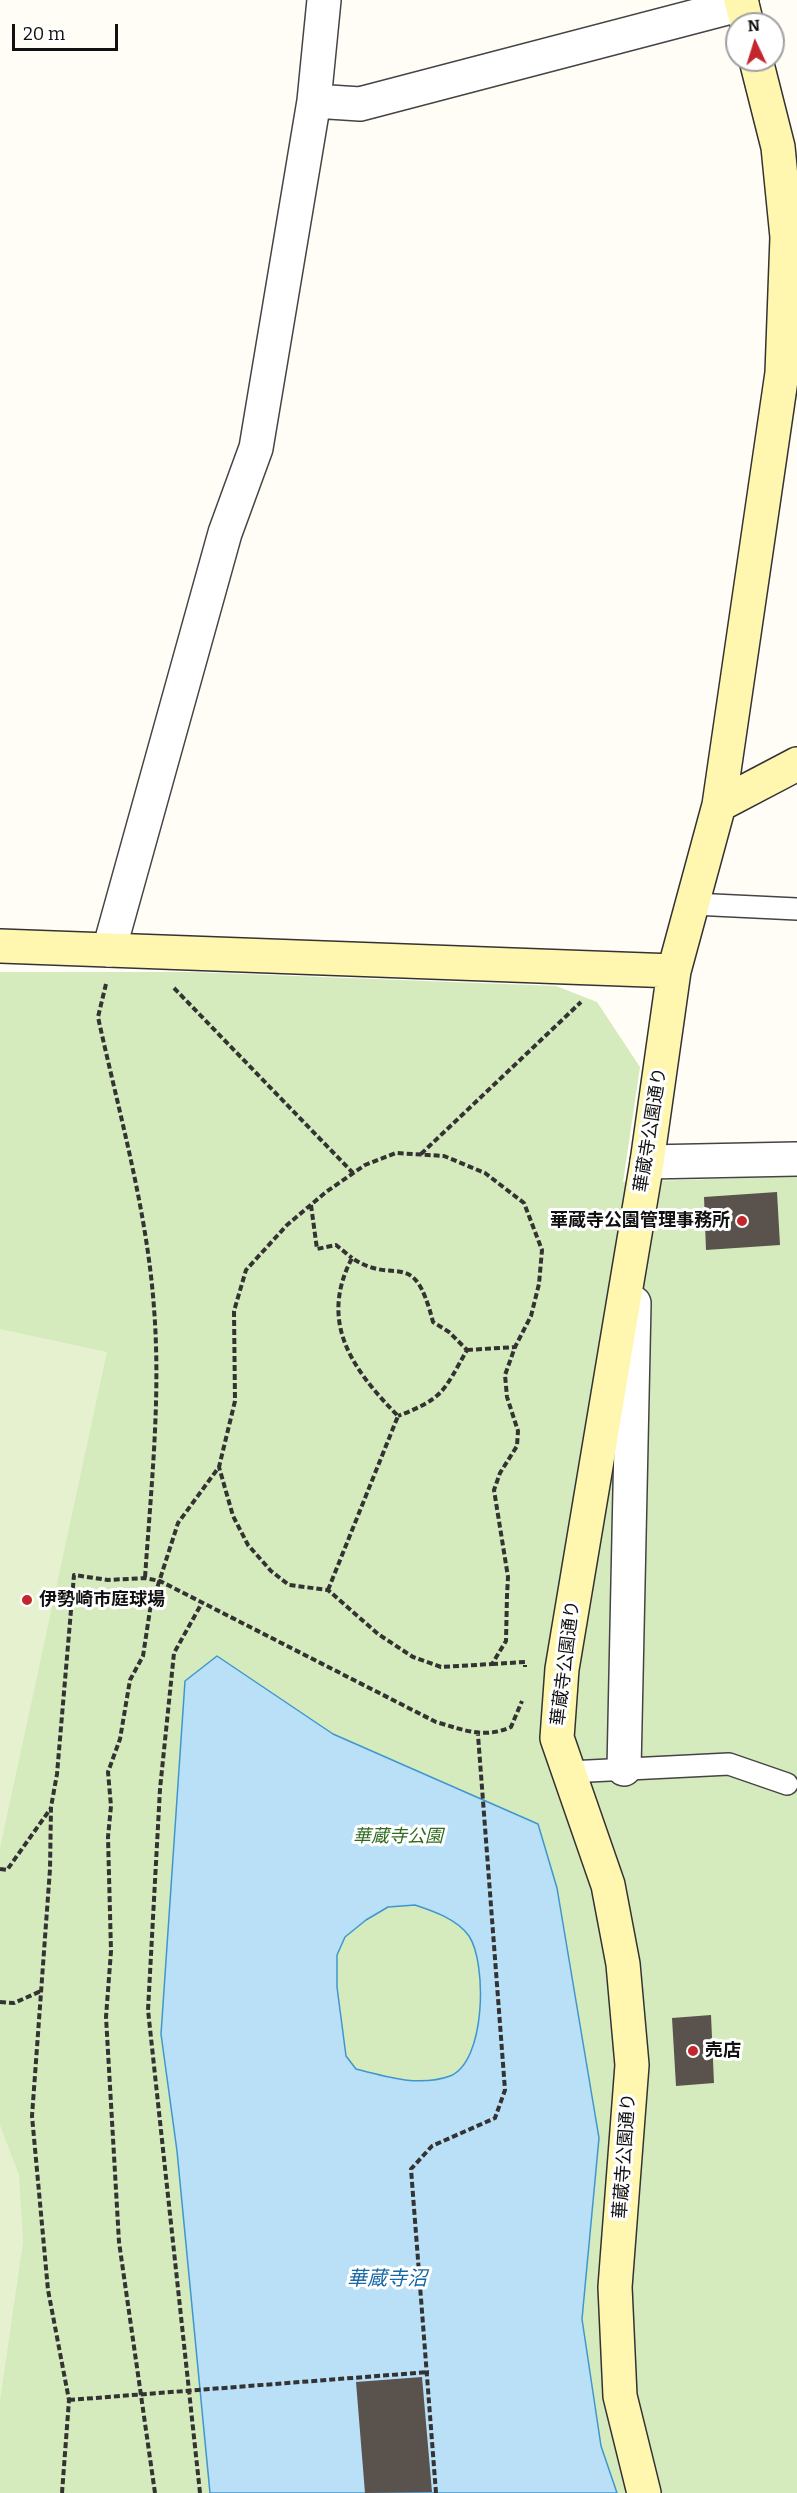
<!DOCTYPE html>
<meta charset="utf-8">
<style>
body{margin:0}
#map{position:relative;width:797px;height:2493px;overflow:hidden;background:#fffdf5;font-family:Bitter,serif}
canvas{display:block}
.north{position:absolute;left:725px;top:12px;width:60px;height:60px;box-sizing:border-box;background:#fff;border:2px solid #a0a0a0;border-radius:50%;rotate:356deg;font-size:16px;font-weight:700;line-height:24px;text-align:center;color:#111}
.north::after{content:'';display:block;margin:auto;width:21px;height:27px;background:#c4262e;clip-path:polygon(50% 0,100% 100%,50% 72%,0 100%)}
.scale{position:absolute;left:12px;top:24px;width:106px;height:27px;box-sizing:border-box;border:3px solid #111;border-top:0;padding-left:8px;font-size:18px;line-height:21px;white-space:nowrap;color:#111;-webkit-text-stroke:4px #fff;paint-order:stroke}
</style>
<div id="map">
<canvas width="797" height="2493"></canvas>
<div class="north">N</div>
<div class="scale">20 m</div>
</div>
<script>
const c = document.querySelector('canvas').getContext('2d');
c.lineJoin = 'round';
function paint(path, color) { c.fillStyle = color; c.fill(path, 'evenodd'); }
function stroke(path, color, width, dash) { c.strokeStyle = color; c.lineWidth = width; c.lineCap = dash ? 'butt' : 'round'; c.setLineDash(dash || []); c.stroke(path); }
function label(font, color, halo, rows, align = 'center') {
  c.font = font + ' Bitter,"Noto Sans JP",serif'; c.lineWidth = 6; c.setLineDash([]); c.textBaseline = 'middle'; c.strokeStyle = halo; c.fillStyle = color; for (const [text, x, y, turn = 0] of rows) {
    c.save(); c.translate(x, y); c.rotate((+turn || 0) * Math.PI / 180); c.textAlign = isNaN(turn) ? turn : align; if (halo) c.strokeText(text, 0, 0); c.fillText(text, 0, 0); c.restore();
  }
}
paint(new Path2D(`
 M0 972H191L556 986 597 1002 640 1067 623 1182 797 1176V2493H0Z`), '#d5ebbd');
paint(new Path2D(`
 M0 1329 107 1352 0 1848Z
 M0 2125 19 2175 23 2242 0 2401Z`), '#e6f2cf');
const water = new Path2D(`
 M217 1656 333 1734 538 1824 557 1888 599 2138 582 2319 601 2446 617 2493H210L177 2151 161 2034 185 1681ZM415 1905C433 1911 457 1919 469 1936 487 1963 486 2062 450 2076 420 2087 386 2077 356 2069L346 2056 337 1987V1955L345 1937 366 1920 388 1907Z`);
paint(water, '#b9e0f7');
stroke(water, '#3f96cf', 1.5);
paint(new Path2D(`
 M777 1192 780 1245 706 1250 704 1197Z
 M711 2015 714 2083 676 2086 672 2018Z
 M422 2377 432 2492 365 2493 356 2382Z`), '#5a524d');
const lane = new Path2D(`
 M693 904 797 909
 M569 1772 729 1764 787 1784`);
const street = new Path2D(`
 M314 101 324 0
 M109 950 225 533 256 448 314 101 360 104 742 4
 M647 1162 797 1159
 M624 1769 634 1303`);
const secondary = new Path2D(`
 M741 0 747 24
 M719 805 797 764
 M0 946 674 971
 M644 2493 620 2396 615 2287 632 2065 623 1964 608 1885 557 1738 562 1669 647 1162 674 971 719 805 782 373 787 237 778 147 756 60`);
stroke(lane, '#444', 24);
stroke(street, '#444', 36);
stroke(secondary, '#333', 36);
stroke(new Path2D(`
 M106 984 98 1017C119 1113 147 1210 154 1308 161 1398 151 1488 145 1578
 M174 988 353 1173
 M421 1154 581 1002
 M311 1205 317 1249 336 1245 352 1258
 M467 1350 515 1347
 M328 1590 398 1416C353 1370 318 1323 352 1258 397 1288 413 1244 433 1322L449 1332 467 1350C443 1392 444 1398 398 1416
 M492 1664 525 1662V1667
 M0 1869 7 1870 51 1808
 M0 2002 14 2003 41 1991
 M69 2400 429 2372
 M62 2493 69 2400 48 2290 32 2116 50 1869 51 1807 57 1774 74 1575 108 1580 145 1578 160 1581 436 1722C464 1730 484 1739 511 1727L522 1701
 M155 2493 119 2242 106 2017 111 1951 108 1837 111 1806 108 1772 120 1739 130 1680 143 1656 150 1610 178 1523 219 1467 235 1401 234 1311 246 1270 287 1225 326 1192 365 1165 396 1153 444 1156 485 1173 524 1203 542 1250 539 1284 531 1316 515 1347 505 1375 507 1397 518 1431 517 1446 500 1473 494 1490 508 1577 507 1595 506 1641 492 1664 441 1667 413 1657 378 1634 328 1590 289 1585 271 1571 248 1545 233 1516 219 1467
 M200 2493 148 2010 160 1789 174 1653 203 1601
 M436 2493 411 2169 432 2146 495 2118 505 2090 478 1735`), '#333', 4, [6, 3]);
stroke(lane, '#fff', 21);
stroke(street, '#fff', 33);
stroke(secondary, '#fff6b0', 33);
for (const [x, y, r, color] of [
 [742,1221,6,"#c4262e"],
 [27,1600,6,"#c4262e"],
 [693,2051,6,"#c4262e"]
]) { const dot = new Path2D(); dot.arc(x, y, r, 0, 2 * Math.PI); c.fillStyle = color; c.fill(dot); stroke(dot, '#fff', 2); }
label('18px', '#111', '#fff', [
 ["華蔵寺公園通り",651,1130,-81],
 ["華蔵寺公園通り",566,1663,-83],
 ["華蔵寺公園通り",625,2156,-86]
]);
label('bold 18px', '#111', '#fff', [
 ["華蔵寺公園管理事務所",730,1221,"right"],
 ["伊勢崎市庭球場",39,1600],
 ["売店",705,2051]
], 'left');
label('italic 18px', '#2f6b1f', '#fff', [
 ["華蔵寺公園",398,1837]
]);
label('italic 20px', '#1768a6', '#fff', [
 ["華蔵寺沼",387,2279]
]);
</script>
